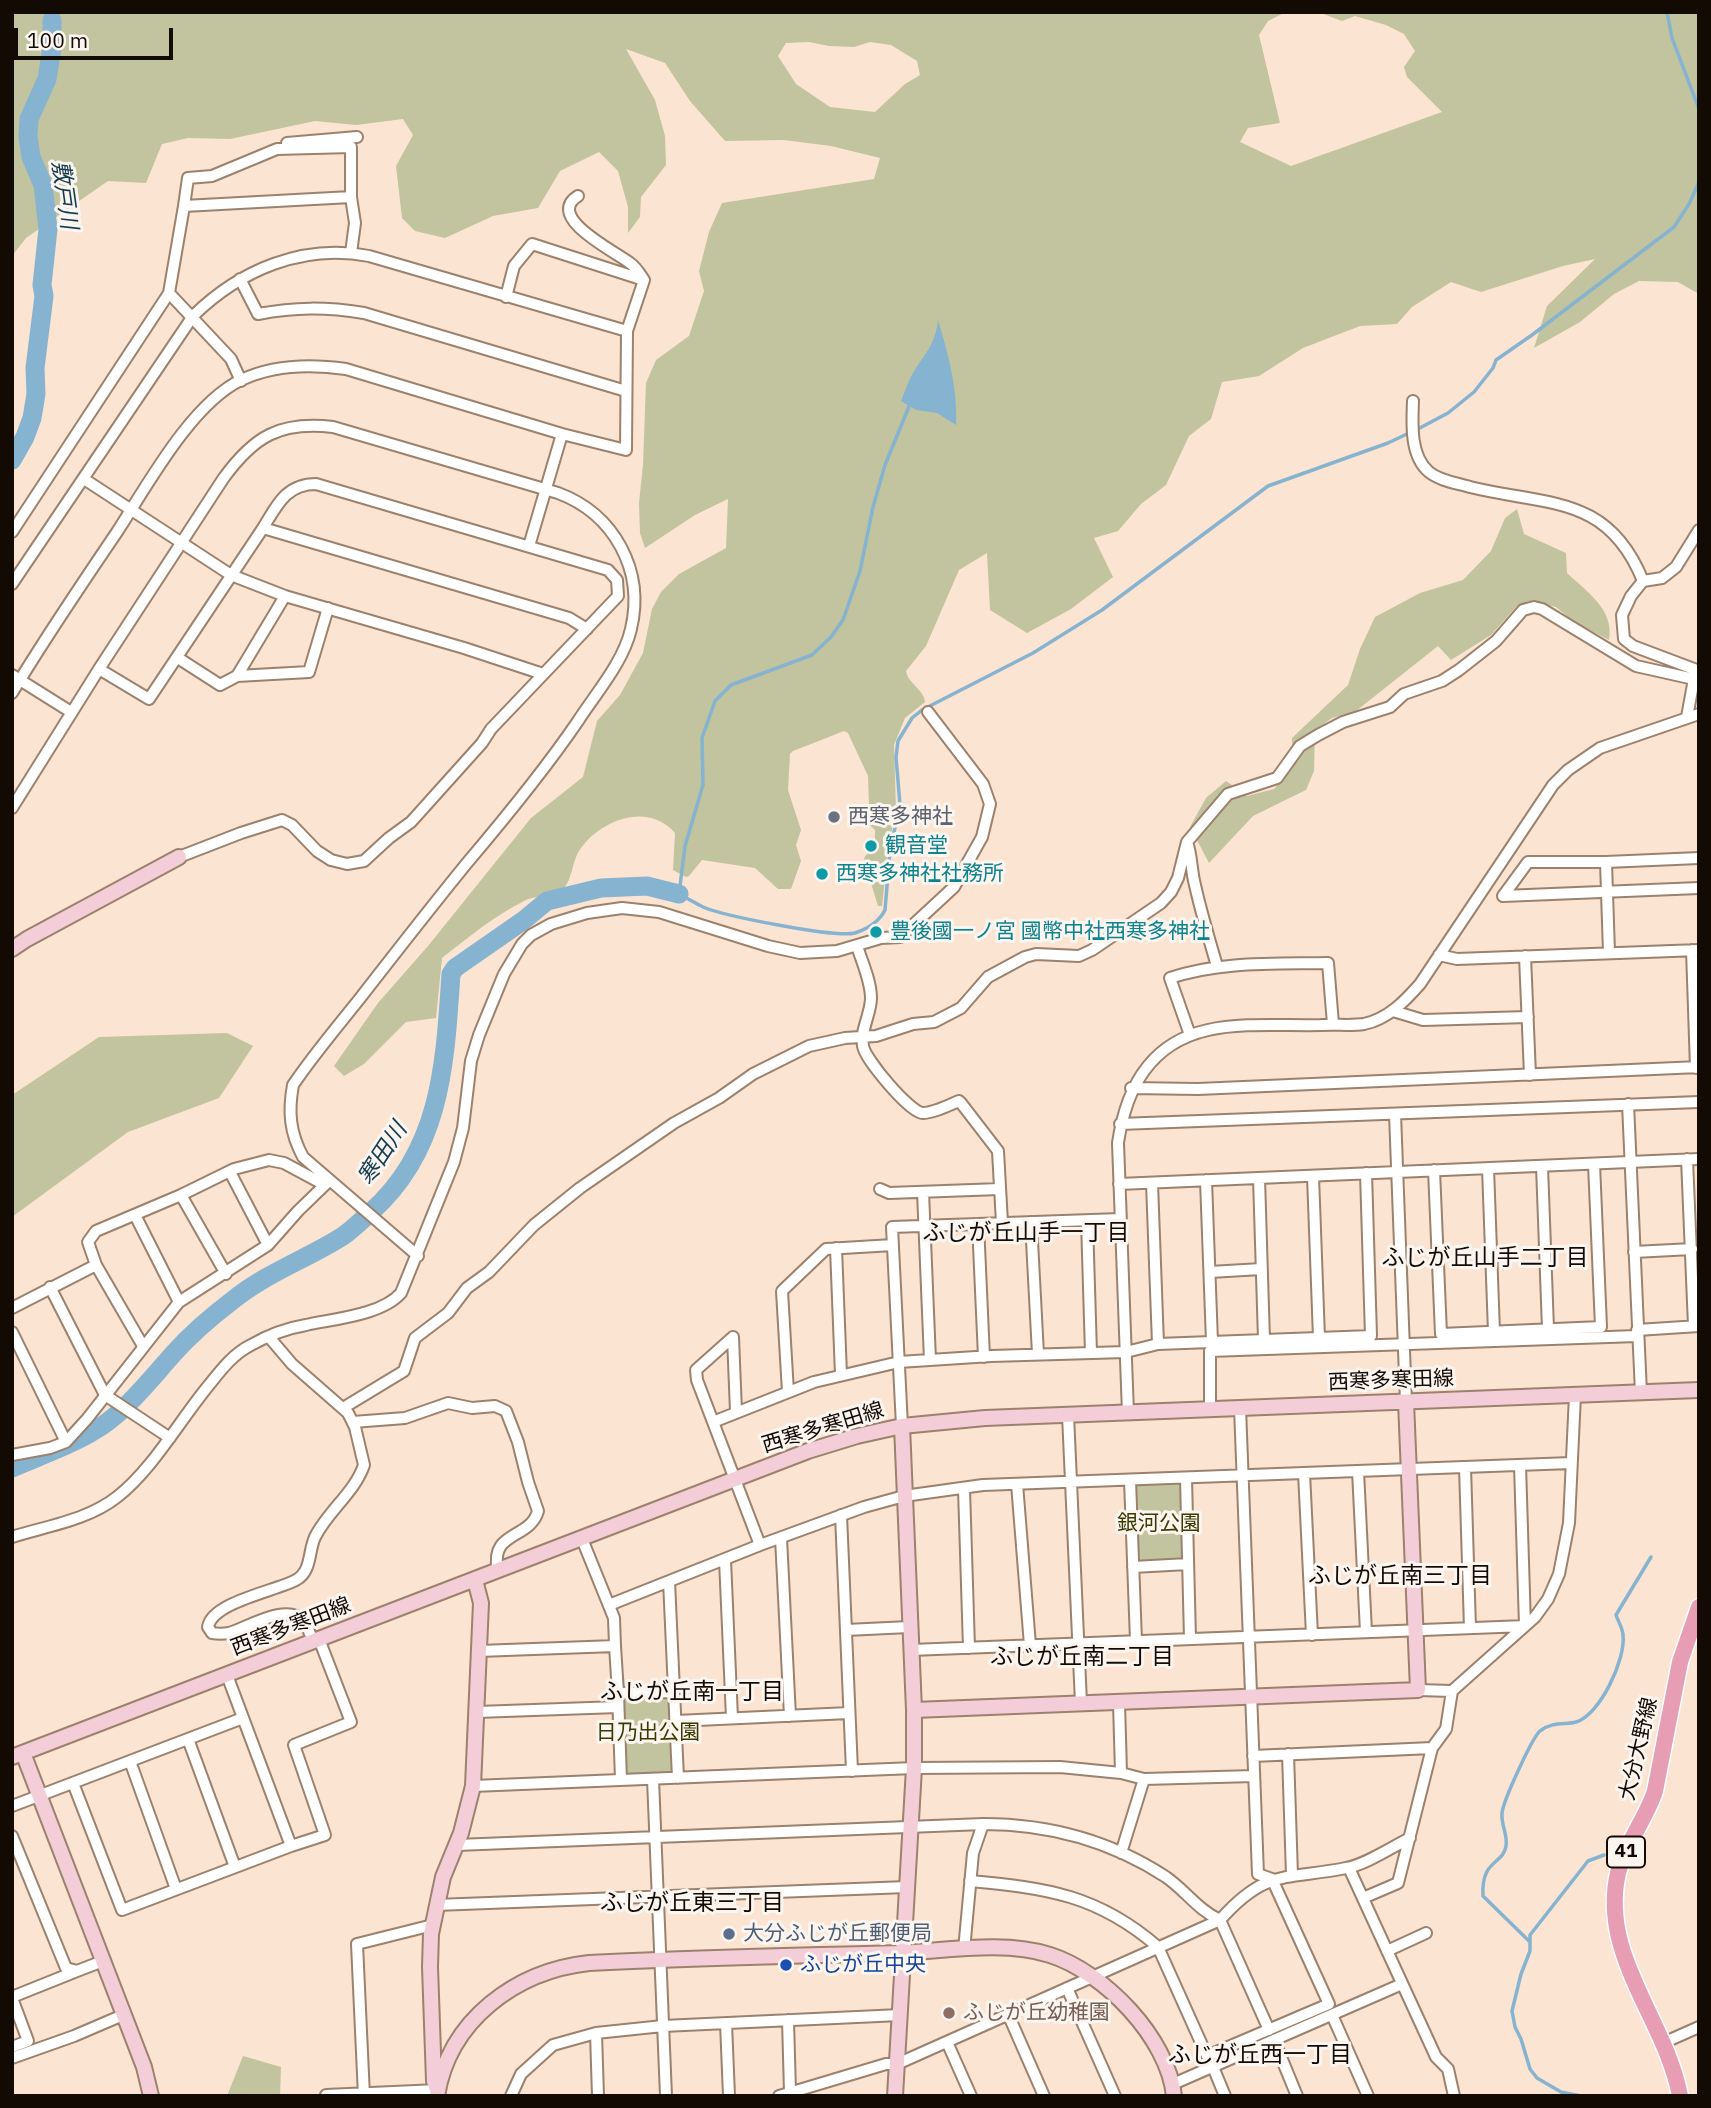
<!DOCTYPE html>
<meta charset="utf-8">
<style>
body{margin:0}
#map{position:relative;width:1711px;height:2108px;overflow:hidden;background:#fce4d2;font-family:"IBM Plex Sans",sans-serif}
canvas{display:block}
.frame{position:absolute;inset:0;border:14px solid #140a04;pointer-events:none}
.scale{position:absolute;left:14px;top:28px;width:159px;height:32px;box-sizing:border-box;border:4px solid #140a04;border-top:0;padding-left:9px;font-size:21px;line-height:24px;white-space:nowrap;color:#140a04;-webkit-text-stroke:5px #fbf5f0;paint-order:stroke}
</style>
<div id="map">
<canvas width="1711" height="2108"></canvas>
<div class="frame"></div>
<div class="scale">100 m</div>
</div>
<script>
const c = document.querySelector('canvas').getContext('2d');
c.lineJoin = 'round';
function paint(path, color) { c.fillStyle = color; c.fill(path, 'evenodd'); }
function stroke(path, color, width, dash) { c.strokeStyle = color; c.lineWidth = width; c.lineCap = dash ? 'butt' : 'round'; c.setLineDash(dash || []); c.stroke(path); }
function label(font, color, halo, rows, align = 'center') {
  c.font = font + ' "IBM Plex Sans","Noto Sans JP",sans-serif'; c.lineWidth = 6; c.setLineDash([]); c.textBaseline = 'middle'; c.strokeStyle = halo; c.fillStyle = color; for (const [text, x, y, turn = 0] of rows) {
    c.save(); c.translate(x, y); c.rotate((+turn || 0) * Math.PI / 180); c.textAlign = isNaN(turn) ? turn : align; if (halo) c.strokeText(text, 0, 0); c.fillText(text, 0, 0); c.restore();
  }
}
paint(new Path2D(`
 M12 12H1286L1268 21 1259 35 1280 123 1248 128 1240 142 1291 166 1442 112 1407 77 1404 67 1415 51 1404 34 1386 25 1355 16 1342 21 1318 12H1699V294L1678 282 1639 281 1614 294 1580 322 1534 348 1547 306 1595 259 1563 266 1481 292 1451 282 1412 307 1397 324 1360 326 1303 348 1259 376 1222 382 1211 419 1189 436 1166 485 1141 504 1118 531 1094 538 1113 577 1071 609 1027 633 990 610 987 553 959 570 926 646 906 671C908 684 924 689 925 702L905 718 894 745 896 811 889 843 882 906H878L864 860 865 856 875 848V830L871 826 851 825 853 815 869 806 868 776 848 733 844 731 793 751 790 754 788 790 801 830 796 845 801 861 791 889H778L755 868 702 860 689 876 686 877 673 870 675 833C648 801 599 820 579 851 572 862 572 882 562 890 553 898 537 895 526 900 495 915 469 937 442 958L436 1018 406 1022 364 1064 344 1076 334 1066 378 1003 428 946 531 818 583 777 597 721 620 695 643 653 652 609 661 592 679 574 726 548 728 499 695 515 645 548 640 533 639 503 643 465 646 383 656 360 689 336 704 291 699 271 709 232 722 203 874 179 880 158 831 146 784 140 725 141 690 101 665 63 626 49 655 100 665 136 666 165 641 197 640 217 628 233V207L618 171 599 152 560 171 538 208 493 216 445 238 415 231 402 218 396 166 413 135 403 119 356 125 315 121 230 139 188 138 162 144 146 183 108 181 26 238 12 256ZM809 42 829 46 854 47 870 42 891 45 917 61 920 75 905 84 875 112 830 107 796 84 778 56 786 43Z
 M1517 509 1524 534 1566 553 1567 573C1586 591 1615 610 1609 640L1573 621 1556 607 1529 601 1516 607 1491 635 1451 660 1438 646 1356 711 1332 718 1315 730 1314 771 1306 790 1253 816 1209 863 1190 827 1206 798 1226 781 1247 796 1274 789 1292 769V738L1348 685 1360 649 1375 617 1420 593 1463 580 1491 551 1505 518Z
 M227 1033 253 1046 219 1098 128 1132 12 1217V1095L99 1037Z
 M1179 1483 1182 1486 1184 1559 1180 1562 1141 1564 1137 1561 1134 1489 1137 1484Z
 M667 1694 670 1698 673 1768 670 1772 631 1774 625 1771 623 1699 626 1696Z
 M243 2056 281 2067 280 2096H227Z`), '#c1c49e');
paint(new Path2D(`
 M938 320C948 353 958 390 956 425L937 413 916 410 901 401C906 389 910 376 918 365 929 349 936 340 938 320Z`), '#86b3cf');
stroke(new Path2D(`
 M1667 12 1672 38 1699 109
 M910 404 885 465 873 507 860 571 843 620 831 637 812 655 731 685 715 701 702 738 703 785 685 846 679 894C687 898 695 903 703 907 724 916 835 938 855 933 867 929 879 922 885 910L890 850 900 805 896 757 898 741 912 718 922 710 1033 653 1102 610 1268 486 1388 443 1409 433
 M1416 430 1448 413 1474 392 1493 368 1496 360 1532 335 1674 227 1689 204 1699 182
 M1530 1942 1483 1896C1481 1859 1503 1865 1506 1846 1508 1835 1501 1825 1502 1814 1502 1803 1532 1738 1540 1731 1553 1721 1565 1725 1576 1722 1600 1715 1626 1659 1623 1635 1623 1629 1618 1621 1616 1615L1651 1557
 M1581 2096 1561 2092 1537 2078 1530 2069 1521 2039 1515 2027 1512 2011 1521 1974 1530 1951V1935L1588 1861 1604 1855`), '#86b3cf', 3.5);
stroke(new Path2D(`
 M12 460 25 437 32 418 36 394 35 368 44 296 42 285 48 229 43 185 31 157 28 136 29 119 47 79 52 48V20
 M12 1468C46 1453 88 1440 116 1415 137 1397 155 1374 174 1353 191 1334 212 1316 233 1300 266 1273 307 1259 343 1236 353 1229 362 1220 371 1212 442 1149 445 1062 451 974L455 968 524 920 547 901 601 888 647 886 679 894`), '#86b3cf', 19);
const street = new Path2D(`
 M287 143 357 137
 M578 196C544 217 616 252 630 263 636 267 640 274 644 280
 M184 206 188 178 212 176 277 149 351 147V197
 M240 279 258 314C295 307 326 307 364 313L626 391
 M506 297 514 266 532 244 644 280 627 331
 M241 381 231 359 169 293 184 206 351 197 355 223 351 253
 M1413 401C1412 424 1410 456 1429 472 1440 481 1457 483 1470 487 1547 506 1608 494 1643 581
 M84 479 231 575 285 596 464 648 543 674
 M12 532 169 293
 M12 584 193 316C240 270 303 243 369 256L627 331 626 450 562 434 529 546
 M178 658 220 685 237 676 309 672 328 608
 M99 669 149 699 263 528 569 618 587 629
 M12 675 71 712
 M237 676 285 596
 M1694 679V669L1633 646 1624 639 1622 615 1631 596 1643 581 1662 578 1676 567 1699 530
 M12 693C45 638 81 585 117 532 147 486 191 404 241 380 273 365 311 364 346 369L562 434
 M12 808 99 669 223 479C254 436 280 421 333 427L558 493C614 514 645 570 631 629 623 663 596 693 578 721 544 771 506 817 467 863 431 907 396 952 361 997 338 1026 314 1054 293 1085 288 1112 290 1133 303 1157L418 1256
 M1187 842C1192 856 1191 870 1195 885 1201 912 1209 939 1217 966
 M179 857 241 833 282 820 292 825 317 851 331 860 347 864 364 861 389 838 411 822 482 743 491 729 618 596 617 580 608 570 316 484C286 484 277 505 263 528
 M1606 862 1609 953
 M1503 896 1528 862H1606L1699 858
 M1503 896 1699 888
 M857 946C862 962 871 981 871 998 871 1014 860 1030 863 1046 865 1059 910 1113 923 1113 934 1113 949 1105 959 1101L961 1103 998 1151 1002 1223
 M1692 950 1696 1068
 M1439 955 1457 959 1699 950
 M1525 956 1530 1075
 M1393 1011 1423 1020 1528 1017
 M1190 1035 1170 978C1220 961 1275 964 1328 963L1333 1024
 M1131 1088 1198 1089 1699 1067
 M1628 1104 1641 1393
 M1395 1114 1406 1402
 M1120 1124 1699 1102
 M1687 1159 1694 1326
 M1542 1166 1548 1329
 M1488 1168 1494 1332
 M1434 1170 1441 1334 1601 1327 1594 1164
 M230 1172 268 1245
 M1313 1176 1319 1338
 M1259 1178 1264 1340
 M1206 1180 1212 1342
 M1152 1183 1158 1344 1371 1336 1366 1173
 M1119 1184 1699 1159
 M880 1189 889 1193 1000 1189
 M923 1192 930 1360
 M181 1195 226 1274
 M135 1215 179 1302
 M1087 1221 1091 1353
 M1031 1222 1038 1354
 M978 1224 984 1357
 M836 1248 841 1375
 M1634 1252 1692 1249
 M96 1265 143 1346
 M1210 1272 1261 1269
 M50 1287 105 1395 170 1438
 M12 1308 96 1265 88 1242 96 1231 181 1195 234 1169 269 1160 284 1163 325 1185
 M1637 1330 1699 1326
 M12 1332 66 1442
 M269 1337 292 1364 348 1413 355 1427 364 1465C355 1492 328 1511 315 1537 308 1552 312 1571 296 1580 276 1591 212 1602 208 1627L212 1633C218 1634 223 1634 229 1633 247 1628 287 1602 303 1621 308 1626 310 1635 313 1641
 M788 1392 782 1291 826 1249 893 1245
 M343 1408 404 1371 415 1338 448 1313 467 1288 489 1272 534 1225 580 1188 674 1123 719 1098 753 1074 809 1046 845 1038 876 1036 913 1024 934 1022 961 1008 988 977 1025 957 1036 954 1079 956 1092 950 1161 903 1171 892 1178 878 1187 842 1228 794 1277 778 1300 746 1318 735 1343 722 1390 707 1404 694 1442 681 1459 670 1496 641 1523 610 1534 607 1542 609 1636 666 1694 679 1687 717
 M1210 1410V1351L1637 1336
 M736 1412 733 1337 696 1370 697 1380 760 1545
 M1128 1413 1118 1143C1126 1088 1150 1043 1208 1030 1241 1022 1287 1026 1321 1025 1335 1024 1351 1026 1364 1024 1388 1019 1405 1001 1420 984L1553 785 1568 770 1600 748 1699 714
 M1068 1415 1081 1703
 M353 1422 405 1418 448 1403 472 1408 495 1406 506 1411 518 1442 528 1482 538 1511C530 1540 489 1530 498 1571
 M713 1422 814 1382 899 1362 991 1356 1126 1352 1158 1344
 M902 1426 892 1227 1120 1219
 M12 1455 50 1448 66 1442 87 1419 179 1302 268 1245 298 1211 329 1181
 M1465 1467 1470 1628
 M1358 1471 1366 1632
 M1304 1473 1312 1635
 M1186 1478 1190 1639
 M1130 1480 1136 1641
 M1017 1484 1030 1645
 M964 1489 969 1648
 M841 1515 852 1771
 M12 1537C47 1526 88 1520 117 1497 152 1470 180 1420 209 1385 221 1370 233 1354 251 1345 267 1336 288 1328 306 1325 333 1319 382 1315 401 1293L454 1162 463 1128 471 1061 479 1035 504 974 522 944 531 935 551 924 587 913 622 908 659 912 768 946 800 953 837 951 881 938 900 937 954 887 982 837 990 804 983 784 928 712
 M781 1538 790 1716
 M725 1560 732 1718
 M1133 1567 1188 1564
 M669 1581 678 1778
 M609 1605 760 1545 864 1507 904 1496 983 1485 1571 1463
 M846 1630 909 1627
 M615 1646 618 1693
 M911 1650 1525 1626 1520 1465
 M479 1651 615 1646 614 1618 582 1539
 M227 1675 291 1846
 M1418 1690 1452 1691 1535 1617 1548 1599 1559 1574 1569 1523 1575 1395
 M1119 1703 1121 1773 1144 1779 1254 1776
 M477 1712 618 1707
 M676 1721 849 1713
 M188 1739 235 1867
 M1288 1754 1292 1875
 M1253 1756 1432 1748
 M130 1761 176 1889
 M653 1779 666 2096
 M621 1780 618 1693 674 1692
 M73 1783 122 1910 291 1846 325 1835 294 1745 351 1722 319 1639
 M473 1786 914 1768 1060 1767 1121 1773
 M12 1806 243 1718
 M12 1836 66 1968 77 1971 103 1961
 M457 1845 983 1824C1048 1824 1111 1841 1166 1877 1186 1891 1198 1910 1220 1920L1269 2030
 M1121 1853 1144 1779
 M1349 1868 1436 2057 1448 2069 1454 2096
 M970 1881C1047 1888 1098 1895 1158 1947L1207 2056 1329 2004 1272 1879 1258 1874 1240 1408
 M1363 1898 1398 1883 1432 1748 1446 1729 1452 1691
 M436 1905 907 1887
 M964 1950 973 1853 983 1824
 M1387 1951 1426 1933
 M1067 1988 1115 2096
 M12 1997 77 1971
 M12 1998 28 2041 12 2047
 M1008 2014 1044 2096
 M1332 2015 1368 2096
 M788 2020 790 2092
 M726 2023 729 2096
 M596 2033 598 2096
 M1274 2040 1297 2096
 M947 2042 971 2096
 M1663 2043 1699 2027
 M12 2058 74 2036 123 2015
 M1213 2067 1225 2096
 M1173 2084 1402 1984
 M326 2095 438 2090
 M364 2096 357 1944 433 1925
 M511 2096 521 2074 553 2045 596 2033 663 2026 900 2015
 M779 2096 886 2064H897L1220 1920C1266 1868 1286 1880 1346 1868 1365 1865 1392 1847 1410 1838`);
const secondary = new Path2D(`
 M12 949 27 939 179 857
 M914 1710 1418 1690 1406 1402
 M23 1753 144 2067 151 2096
 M12 1757 808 1451 857 1436 902 1426 985 1418 1699 1390
 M437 2089 434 2081 430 1967 431 1934 443 1877 461 1833 473 1786 481 1603 475 1580
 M437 2096C449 2020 516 1971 589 1963 692 1958 794 1956 897 1953 944 1951 1005 1940 1050 1955 1104 1972 1168 2038 1174 2096
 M895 2096 914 1768V1710L902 1426`);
const primary = new Path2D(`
 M1680 2096C1666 2020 1599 1955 1618 1873 1625 1844 1646 1819 1655 1791L1680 1662 1699 1607`);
stroke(street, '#9c816c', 14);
stroke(secondary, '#9c816c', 18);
stroke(primary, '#fff', 19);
stroke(street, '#fff', 10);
stroke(secondary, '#f3ced9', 14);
stroke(primary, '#e79db3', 16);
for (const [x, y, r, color] of [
 [834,817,7,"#6b7280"],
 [871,846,7,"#0f9aa8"],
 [822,874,7,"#0f9aa8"],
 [876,932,7,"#0f9aa8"],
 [729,1934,7,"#5c6f8a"],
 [786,1965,7,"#1a4fb4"],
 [949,2013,7,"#8d6e63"]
]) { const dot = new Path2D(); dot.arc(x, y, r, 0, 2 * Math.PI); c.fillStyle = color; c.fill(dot); stroke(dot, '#fbf5f0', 2.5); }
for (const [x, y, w] of [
 [1626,1852,38]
]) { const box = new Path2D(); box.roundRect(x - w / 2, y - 15.5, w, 31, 5); c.fillStyle = '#fbf5f0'; c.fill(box); stroke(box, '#140a04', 2); }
label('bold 19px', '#140a04', null, [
 ["41",1626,1852]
]);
label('21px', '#5b616d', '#fbf5f0', [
 ["西寒多神社",848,817]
], 'left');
label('21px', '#0d838f', '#fbf5f0', [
 ["観音堂",885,846],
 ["西寒多神社社務所",836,874],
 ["豊後國一ノ宮 國幣中社西寒多神社",890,932]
], 'left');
label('21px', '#140a04', '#fbf5f0', [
 ["西寒多寒田線",1391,1381,-2],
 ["西寒多寒田線",823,1428,-17],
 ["西寒多寒田線",291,1627,-21],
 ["大分大野線",1639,1749,-77]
]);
label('21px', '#393a00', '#fbf5f0', [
 ["銀河公園",1159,1524],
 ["日乃出公園",648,1733]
]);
label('21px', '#4e5e75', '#fbf5f0', [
 ["大分ふじが丘郵便局",743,1934]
], 'left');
label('21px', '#164399', '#fbf5f0', [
 ["ふじが丘中央",800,1965]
], 'left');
label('21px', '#785e54', '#fbf5f0', [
 ["ふじが丘幼稚園",963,2013]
], 'left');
label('italic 23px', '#163c50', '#fbf5f0', [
 ["敷戸川",64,195,82],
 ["寒田川",383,1154,-57]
]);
label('23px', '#140a04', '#fbf5f0', [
 ["ふじが丘山手一丁目",1026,1233],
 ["ふじが丘山手二丁目",1485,1258],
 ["ふじが丘南三丁目",1400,1576],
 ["ふじが丘南二丁目",1082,1657],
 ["ふじが丘南一丁目",692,1692],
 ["ふじが丘東三丁目",692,1903],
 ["ふじが丘西一丁目",1260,2055]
]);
</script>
